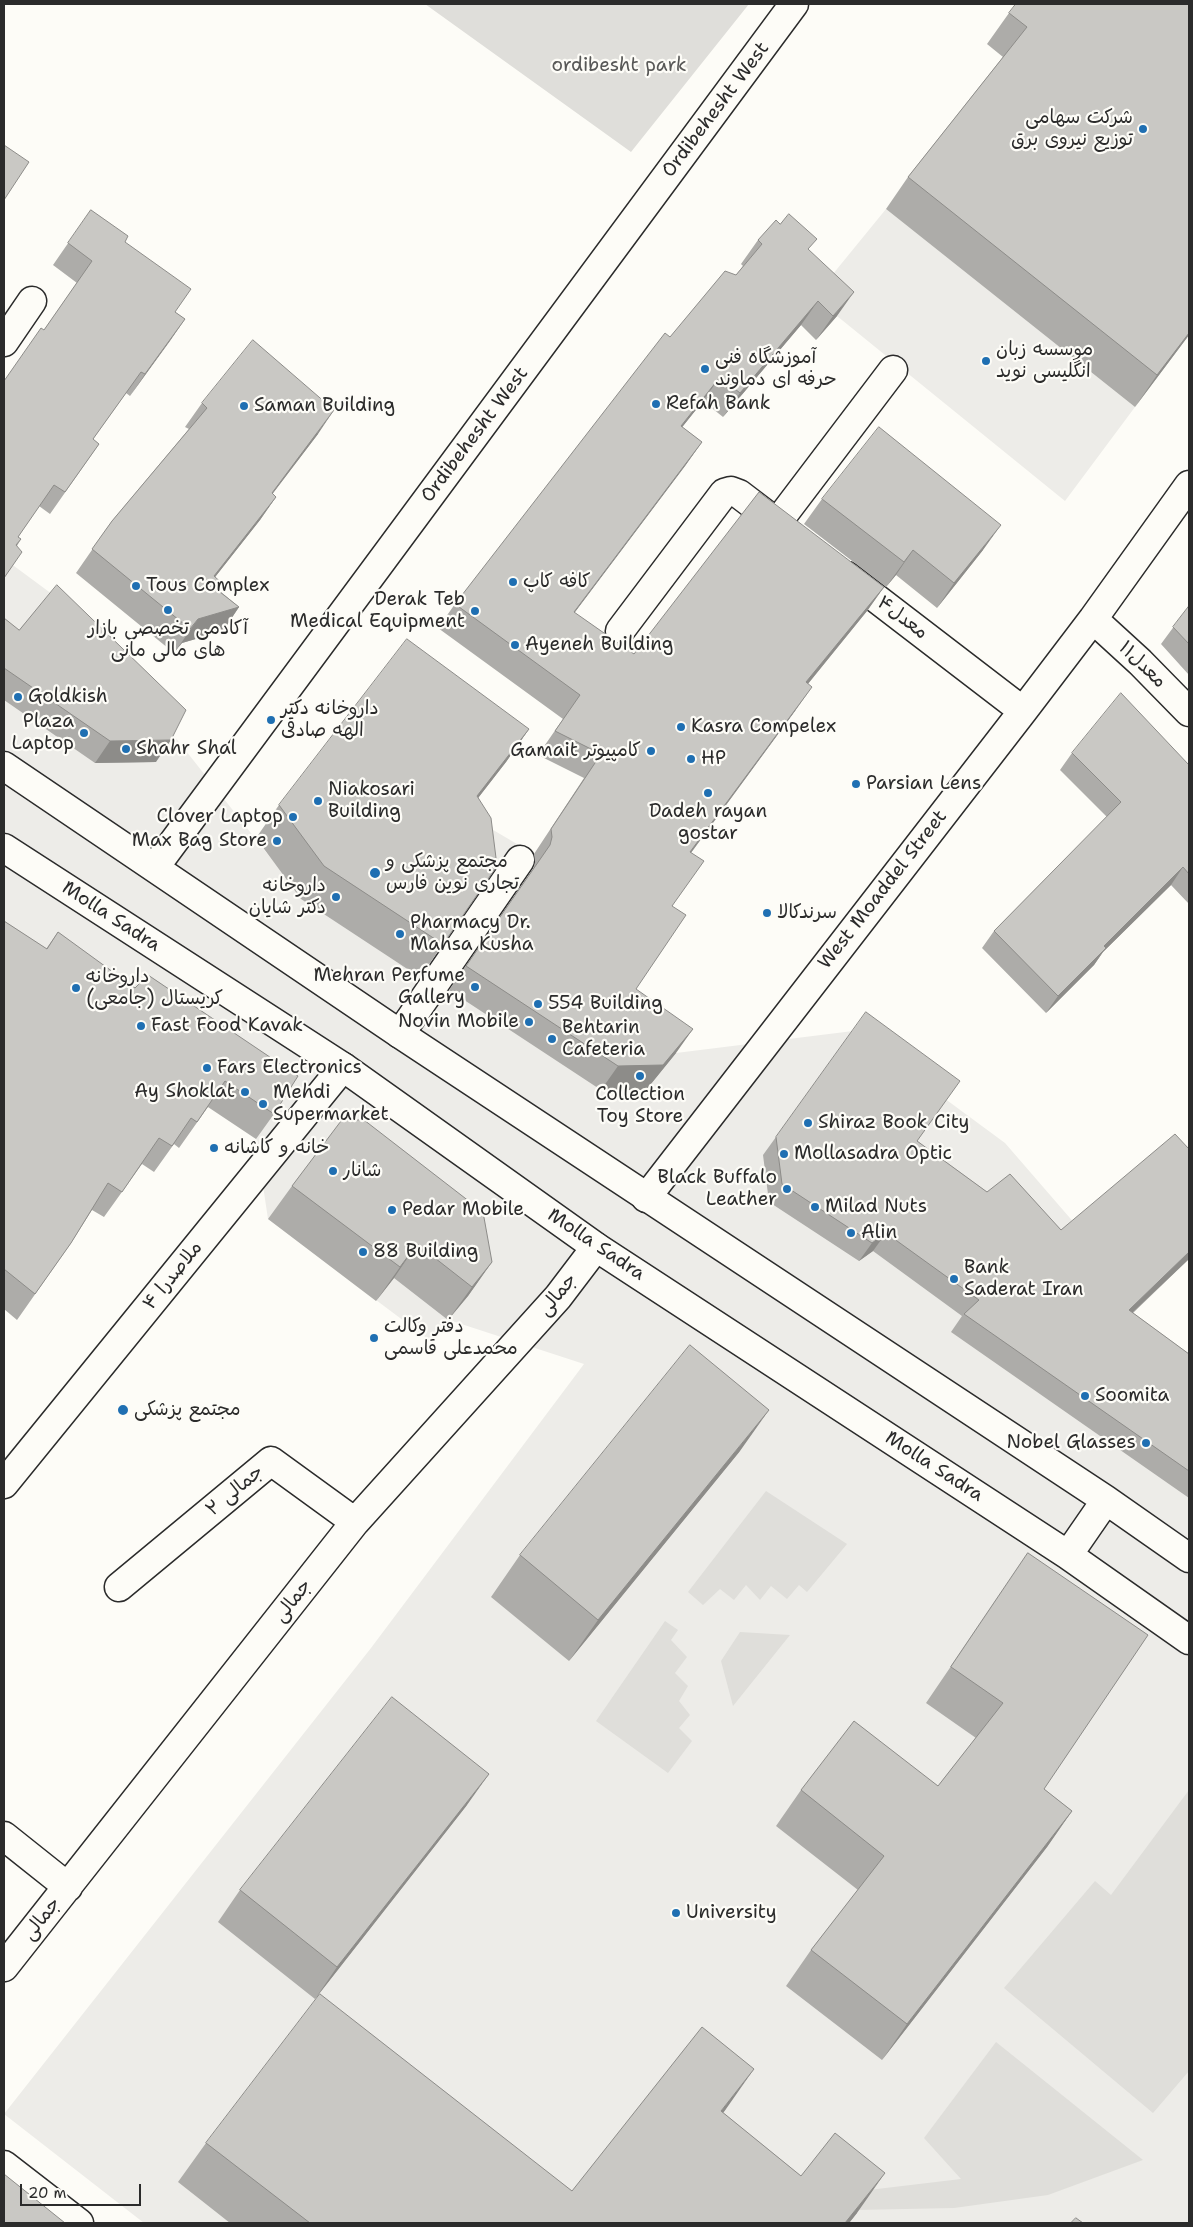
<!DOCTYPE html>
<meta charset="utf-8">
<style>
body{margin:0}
#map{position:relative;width:1193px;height:2227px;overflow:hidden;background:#fdfcf7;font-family:"Shantell Sans",sans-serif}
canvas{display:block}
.frame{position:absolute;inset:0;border:5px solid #2b2b2b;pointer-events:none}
.scale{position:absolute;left:20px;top:2184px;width:121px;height:22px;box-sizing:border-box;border:2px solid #2b2b2b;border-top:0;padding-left:6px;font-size:15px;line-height:18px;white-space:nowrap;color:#2b2b2b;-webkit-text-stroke:4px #fdfcf7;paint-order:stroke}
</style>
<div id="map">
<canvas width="1193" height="2227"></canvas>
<div class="frame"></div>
<div class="scale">20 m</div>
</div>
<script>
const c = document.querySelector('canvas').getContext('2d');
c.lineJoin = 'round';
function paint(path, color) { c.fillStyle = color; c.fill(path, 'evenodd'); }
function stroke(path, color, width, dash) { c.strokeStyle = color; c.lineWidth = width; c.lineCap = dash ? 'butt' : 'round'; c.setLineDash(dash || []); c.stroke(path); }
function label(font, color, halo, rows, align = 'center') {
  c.font = font + ' "Shantell Sans","Playpen Sans Arabic",sans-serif'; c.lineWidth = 4.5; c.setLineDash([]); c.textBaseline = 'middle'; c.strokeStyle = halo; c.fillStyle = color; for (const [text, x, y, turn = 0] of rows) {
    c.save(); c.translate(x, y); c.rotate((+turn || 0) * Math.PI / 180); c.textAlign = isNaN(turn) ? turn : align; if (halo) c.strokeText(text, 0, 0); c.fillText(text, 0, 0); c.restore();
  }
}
paint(new Path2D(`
 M886 209 1135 407 1065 501 837 316 815 296Z
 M10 563 56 597 171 732 277 866 466 814 534 854 496 932 676 1053 853 1031 1005 1143 1076 1225 1189 1158V1259L1116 1328 1189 1382V2223H144L4 2114 371 1648 584 1364 449 1320 432 1342 268 1219 256 1139 97 1033 4 1121V572Z`), '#edece8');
paint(new Path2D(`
 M425 4H749L631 152Z
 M766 1491 847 1544 807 1592 799 1585 787 1599 771 1586 760 1600 746 1585 734 1600 720 1589 703 1605 688 1592Z
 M665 1621 678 1630 671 1640 687 1657 675 1673 688 1686 679 1701 690 1715 679 1728 692 1741 668 1773 596 1721Z
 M740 1632 790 1635 733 1706 721 1661Z
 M1189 1790V2071L1153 2113 1004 1988 1095 1881 1111 1895Z
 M996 2042 1143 2160 1048 2195 954 2208 856 2210 835 2194 961 2179 924 2138Z`), '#dfdeda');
const minor = new Path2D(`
 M4 342 32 301
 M777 523 893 370
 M847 576 1023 711
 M1093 619 1140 662 1189 712
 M620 631 724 493 731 491 739 494 781 526
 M155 867 794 4
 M400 1034 520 860
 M646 1198 1023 711 1093 619 1189 485
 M4 1484 343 1067
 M119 1587 271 1461 355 1522
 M4 1836 68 1887
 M4 1967 355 1522 558 1297 596 1247
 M4 2165 79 2223`);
const major = new Path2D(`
 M4 766 400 1034 1106 1500 1189 1558
 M4 848 343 1067 596 1247 1068 1555 1189 1640
 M1068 1555 1106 1500`);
stroke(minor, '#2b2b2b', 31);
stroke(major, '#2b2b2b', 31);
stroke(minor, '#fdfcf7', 28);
stroke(major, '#fdfcf7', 28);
paint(new Path2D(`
 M1189 4V335L1135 407 886 209 908 177 1003 57 987 44 1009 13Z
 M91 210 125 242 175 312 185 319 130 396 126 393 93 439 99 444 50 514 39 506 18 537 21 539 17 546 4 578 44 330 77 283 53 265Z
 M780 224 809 250 837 316 816 340 801 325 723 417 703 401 682 427 702 442 685 466 574 613 634 654 884 587 867 611 808 684 795 711 691 853 672 906 636 989 676 1053 646 1090H601L449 990 533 869 535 862 534 854 584 778 538 755 563 719 438 628 455 604 670 337 736 275 743 266 741 264 758 240Z
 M202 403 318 434 272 494 276 497 260 520 215 577 221 592 239 607 223 631 182 643 174 653 76 573 112 521 189 429 185 427Z
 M822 499 983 550 937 608 896 575 886 587 804 524Z
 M1189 606V675L1161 644Z
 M4 618 156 762 95 763 4 700Z
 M529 729 506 762 478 798 497 866 423 973 421 971 418 976 301 899 256 838 279 805Z
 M1072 753 1189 765V904L1171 885 1103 952 1094 965 1046 1013 982 948 994 931 1107 817 1060 770Z
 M4 921 46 949 58 932 274 1114 256 1139 208 1107 179 1148 174 1144 154 1172 142 1164 104 1217 92 1210 71 1243 17 1320 4 1309Z
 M776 1137 917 1141 987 1192 1061 1230 1189 1149V1259L1133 1313 1189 1354V1498L951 1332 962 1316 873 1251 859 1261 769 1202 763 1155Z
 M292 1186 492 1262 468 1296 448 1320 394 1278 376 1301 268 1219Z
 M740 1451 569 1661 491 1597 520 1555Z
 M1028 1553 1044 1789 1072 1811 1047 1847 882 2060 786 1986 811 1950 858 1890 776 1826 801 1790 938 1786 976 1738 926 1703Z
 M467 1805 315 1999 218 1922 240 1890Z
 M726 2109 723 2113 801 2176 857 2213 849 2223H230L178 2182 206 2143 572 2191Z`), '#adaca9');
paint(new Path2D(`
 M854 292 837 316 816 340 833 316Z
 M818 301 801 325 723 417 740 393Z
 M185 319 170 341 130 396 145 374Z
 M1189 333V335L1135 407 1157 375Z
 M720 377 703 401 664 450 681 426Z
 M334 410 318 434 255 517 272 493Z
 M702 442 685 466 557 636 574 612Z
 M276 497 260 520 197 600 214 576Z
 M1001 525 983 550 937 608 954 583Z
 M913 550 896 575 886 587 904 562Z
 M884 587 867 611 789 707 806 682Z
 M239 607 223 631 182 643 174 653 198 619Z
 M812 687 795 711 673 877 690 852Z
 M529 729 506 762 454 829 477 796Z
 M171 740 156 762 95 763 110 741Z
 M1183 867 1171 885 1103 952 1094 965 1046 1013 1058 996 1104 946Z
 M693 1029 676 1053 646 1090H601L618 1066Z
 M886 1233 873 1251 859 1261 872 1243Z
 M417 1244 394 1278 376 1301 400 1267Z
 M1189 1252V1259L1116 1328 1129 1310Z
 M492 1262 468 1296 448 1320 472 1287Z
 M769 1410 740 1451 569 1661 598 1620Z
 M489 1774 467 1805 315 1999 337 1967Z
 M1072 1811 1047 1847 882 2060 907 2024Z
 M754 2069 726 2109 693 2151 721 2111Z
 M885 2173 857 2213 849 2223H845Z`), '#8d8c89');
const building = new Path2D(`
 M1016 4H1189V333L1157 375 908 177 1027 27 1009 13Z
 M4 145 29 162 4 200Z
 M91 210 128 236 125 242 191 289 175 312 185 319 145 374 141 372 93 439 99 444 65 492 54 485 18 537 21 539 16 545 22 552 4 578V381L41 328 44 330 92 261 68 243Z
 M789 214 817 239 808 249 854 292 833 316 818 301 740 393 720 377 681 426 702 442 574 612 634 654 759 492 884 587 806 682 812 687 690 852 704 861 672 906 686 915 636 989 693 1029 663 1065 618 1066 466 966 550 845 552 837 551 829 601 754 555 731 580 695 455 604 665 333 670 337 725 271 736 275 762 244 758 240 776 220 780 224Z
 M253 340 334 410 272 493 276 497 214 576 225 586 220 592 239 607 198 619 190 629 92 549 112 521 207 408 202 403Z
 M879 427 1001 525 954 583 913 550 904 562 822 499Z
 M57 585 186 710 171 740 110 741 4 668V618L19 630Z
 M1189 606V644L1173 627Z
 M407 639 529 729 477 796 491 818 497 866 446 940 444 938 441 943 324 866 279 805Z
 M1121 693 1189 765V874L1183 867 1104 946 1106 948 1058 996 994 931 1121 802 1072 753Z
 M4 921 47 949 58 932 135 988 148 975 298 1076 274 1114 225 1081 197 1122 191 1118 172 1146 159 1138 122 1192 108 1183 71 1243 35 1294 4 1269Z
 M866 1012 960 1081 917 1141 987 1192 1010 1174 1061 1230 1175 1134 1189 1149V1252L1129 1310 1189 1354V1471L964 1314 979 1300 886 1233 872 1243 782 1184 776 1137Z
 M364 1120 483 1212 492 1262 472 1287 417 1244 400 1267 292 1186 341 1121Z
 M690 1345 769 1410 598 1620 520 1555Z
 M1028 1553 1148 1635 1044 1789 1072 1811 907 2024 811 1950 884 1856 801 1790 854 1721 938 1786 1003 1703 951 1667Z
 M392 1697 489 1774 337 1967 240 1890Z
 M320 1994 572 2191 702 2027 754 2069 721 2111 801 2176 835 2133 885 2173 845 2223H310L206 2143Z
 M4 2174 65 2223H4Z
 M1076 2218 1083 2223H1071Z`);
paint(building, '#c9c8c4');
stroke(building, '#8d8c89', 1);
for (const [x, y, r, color] of [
 [1143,129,5,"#1f6fb2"],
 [986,361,5,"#1f6fb2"],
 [705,369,5,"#1f6fb2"],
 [656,404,5,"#1f6fb2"],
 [244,406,5,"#1f6fb2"],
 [513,582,5,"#1f6fb2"],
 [136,586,5,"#1f6fb2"],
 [168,610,5,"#1f6fb2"],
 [475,611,5,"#1f6fb2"],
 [515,645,5,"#1f6fb2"],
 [18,697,5,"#1f6fb2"],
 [271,720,5,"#1f6fb2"],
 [681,727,5,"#1f6fb2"],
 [84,733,5,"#1f6fb2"],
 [126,749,5,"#1f6fb2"],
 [651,751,5,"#1f6fb2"],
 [691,759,5,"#1f6fb2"],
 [856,784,5,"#1f6fb2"],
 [708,793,5,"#1f6fb2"],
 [318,801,5,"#1f6fb2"],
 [293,817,5,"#1f6fb2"],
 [277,841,5,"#1f6fb2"],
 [375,873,6,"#1f6fb2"],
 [336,897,5,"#1f6fb2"],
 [767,913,5,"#1f6fb2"],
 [400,934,5,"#1f6fb2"],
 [475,987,5,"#1f6fb2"],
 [76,988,5,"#1f6fb2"],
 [538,1004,5,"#1f6fb2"],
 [529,1022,5,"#1f6fb2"],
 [141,1026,5,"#1f6fb2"],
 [552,1039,5,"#1f6fb2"],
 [207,1068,5,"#1f6fb2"],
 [640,1076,5,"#1f6fb2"],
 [245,1092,5,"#1f6fb2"],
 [263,1104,5,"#1f6fb2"],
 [808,1123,5,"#1f6fb2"],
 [214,1148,5,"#1f6fb2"],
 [784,1154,5,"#1f6fb2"],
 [333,1171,5,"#1f6fb2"],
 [787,1189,5,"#1f6fb2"],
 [815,1207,5,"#1f6fb2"],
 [392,1210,5,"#1f6fb2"],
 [851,1233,5,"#1f6fb2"],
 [363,1252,5,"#1f6fb2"],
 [954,1279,5,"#1f6fb2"],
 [374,1338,5,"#1f6fb2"],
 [1085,1396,5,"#1f6fb2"],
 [123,1410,6,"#1f6fb2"],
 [1146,1443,5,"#1f6fb2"],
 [676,1913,5,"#1f6fb2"]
]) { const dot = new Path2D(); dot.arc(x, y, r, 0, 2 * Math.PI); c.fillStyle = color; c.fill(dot); stroke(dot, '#fdfcf7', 2); }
label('19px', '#585857', '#fdfcf7', [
 ["ordibesht park",619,66]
]);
label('19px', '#2b2b2b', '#fdfcf7', [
 ["Ordibehesht West",716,110,-53],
 ["Ordibehesht West",475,435,-53],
 ["معدل۴",902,618,37],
 ["معدل۱۱",1142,665,44],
 ["West Moaddel Street",883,890,-52],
 ["Molla Sadra",111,917,33],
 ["Molla Sadra",596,1245,34],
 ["۴ ملاصدرا",173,1276,-51],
 ["جمالی",558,1295,-51],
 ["Molla Sadra",934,1467,33],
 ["۲ جمالی",235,1491,-40],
 ["جمالی",293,1601,-52],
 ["جمالی",42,1919,-52]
]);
label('19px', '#2b2b2b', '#fdfcf7', [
 ["شرکت سهامی",1133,118,"right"],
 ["توزیع نیروی برق",1133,140,"right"],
 ["موسسه زبان",996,350],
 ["انگلیسی نوید",996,372],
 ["آموزشگاه فنی",715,358],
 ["حرفه ای دماوند",715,380],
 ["Refah Bank",666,404],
 ["Saman Building",254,406],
 ["کافه کاپ",523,582],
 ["Tous Complex",146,586],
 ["Derak Teb",465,600,"right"],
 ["Medical Equipment",465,622,"right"],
 ["آکادمی تخصصی بازار",168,629,"center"],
 ["های مالی مانی",168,651,"center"],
 ["Ayeneh Building",525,645],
 ["Goldkish",28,697],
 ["داروخانه دکتر",281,709],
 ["الهه صادقی",281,731],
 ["Plaza",74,722,"right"],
 ["Laptop",74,744,"right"],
 ["Kasra Compelex",691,727],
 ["Shahr Shal",136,749],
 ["Gamait کامپیوتر",641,751,"right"],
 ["HP",701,759],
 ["Parsian Lens",866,784],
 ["Niakosari",328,790],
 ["Building",328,812],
 ["Dadeh rayan",708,812,"center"],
 ["gostar",708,834,"center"],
 ["Clover Laptop",283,817,"right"],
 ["Max Bag Store",267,841,"right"],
 ["مجتمع پزشکی و",386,862],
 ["تجاری نوین فارس",386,884],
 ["داروخانه",326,886,"right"],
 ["دکتر شایان",326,908,"right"],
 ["سرندکالا",777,913],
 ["Pharmacy Dr.",410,923],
 ["Mahsa Kusha",410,945],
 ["Mehran Perfume",465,976,"right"],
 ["Gallery",465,998,"right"],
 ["داروخانه",86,977],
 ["کریستال (جامعی)",86,999],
 ["554 Building",548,1004],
 ["Novin Mobile",519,1022,"right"],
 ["Fast Food Kavak",151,1026],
 ["Behtarin",562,1028],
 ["Cafeteria",562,1050],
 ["Fars Electronics",217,1068],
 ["Ay Shoklat",235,1092,"right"],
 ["Mehdi",273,1093],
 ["Supermarket",273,1115],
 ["Collection",640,1095,"center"],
 ["Toy Store",640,1117,"center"],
 ["Shiraz Book City",818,1123],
 ["خانه و کاشانه",224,1148],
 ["Mollasadra Optic",794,1154],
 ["شانار",343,1171],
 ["Black Buffalo",777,1178,"right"],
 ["Leather",777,1200,"right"],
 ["Milad Nuts",825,1207],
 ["Pedar Mobile",402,1210],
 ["Alin",861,1233],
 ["88 Building",373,1252],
 ["Bank",964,1268],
 ["Saderat Iran",964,1290],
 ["دفتر وکالت",384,1327],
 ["محمدعلی قاسمی",384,1349],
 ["Soomita",1095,1396],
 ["مجتمع پزشکی",134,1410],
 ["Nobel Glasses",1136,1443,"right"],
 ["University",686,1913]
], 'left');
</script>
